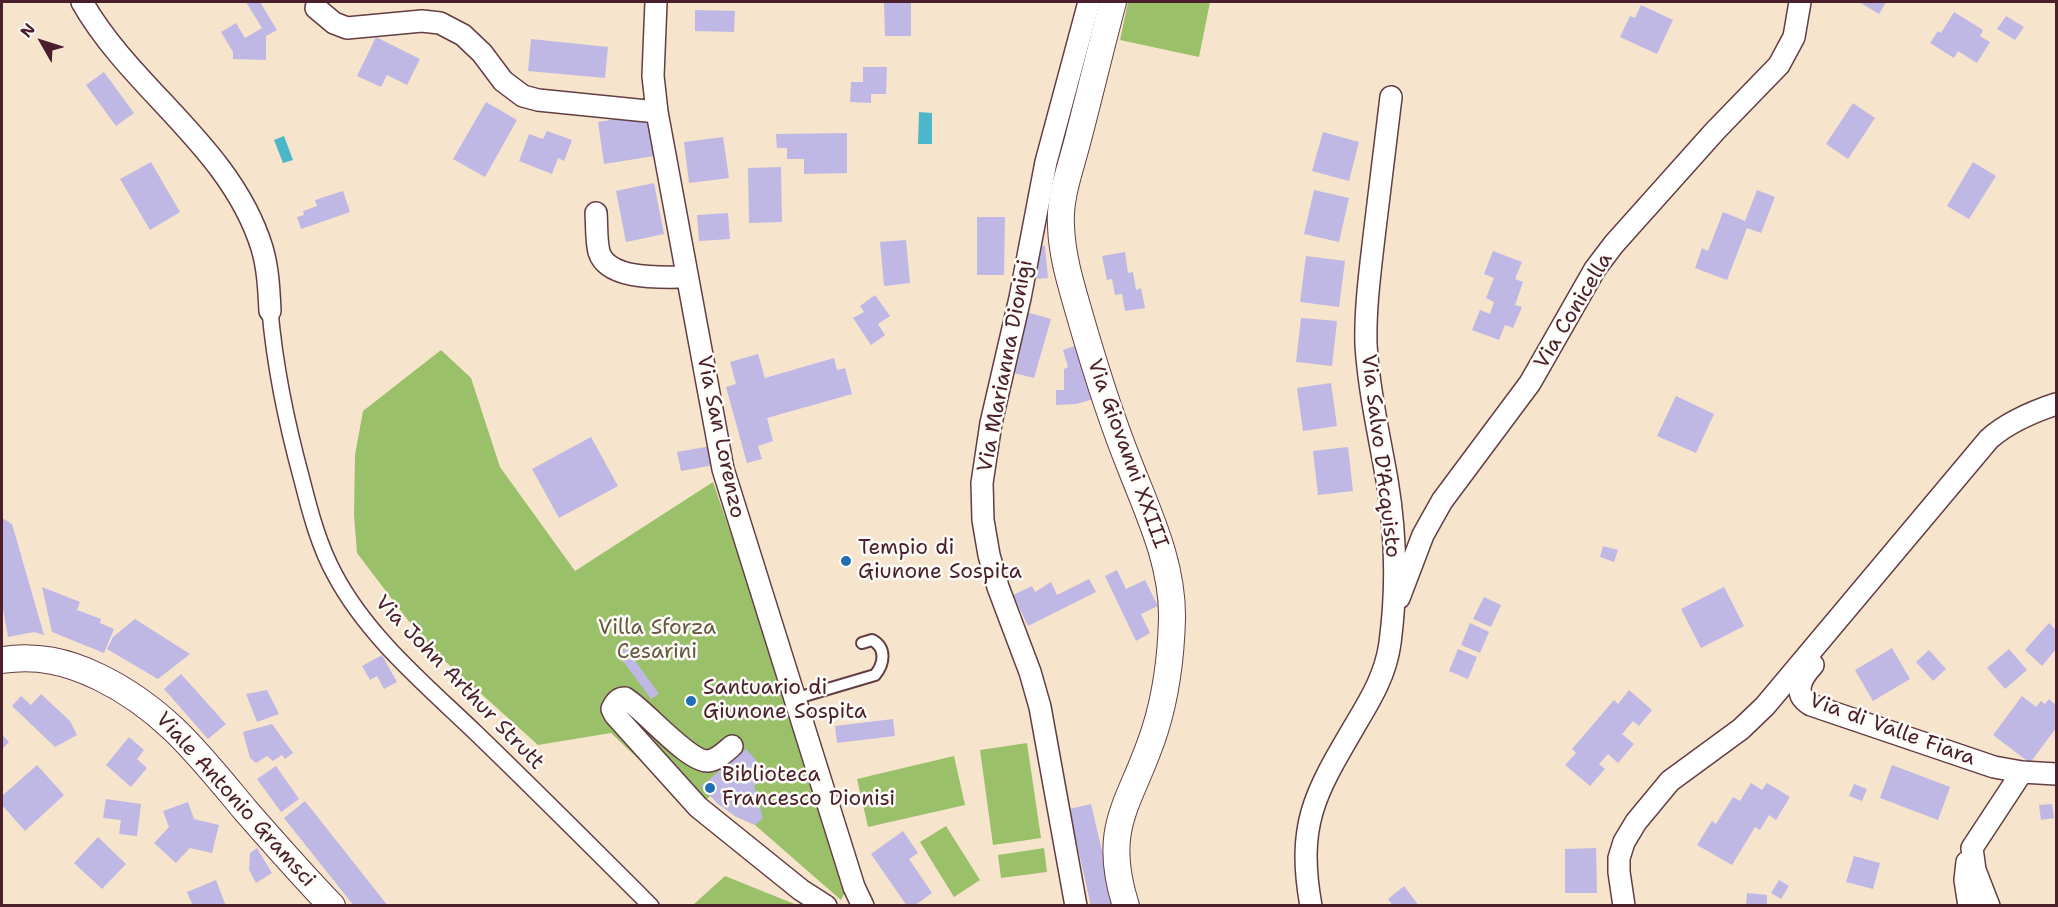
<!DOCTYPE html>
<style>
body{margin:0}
#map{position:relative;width:2058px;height:907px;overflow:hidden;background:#f6e4cd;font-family:"Shantell Sans",sans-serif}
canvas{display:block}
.frame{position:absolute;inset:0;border:3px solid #4a1f2b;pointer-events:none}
.north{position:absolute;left:12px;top:12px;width:60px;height:60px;-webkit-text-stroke:4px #fdfcf7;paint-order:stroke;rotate:309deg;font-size:16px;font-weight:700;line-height:24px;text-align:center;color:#4a1f2b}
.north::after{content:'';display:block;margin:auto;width:21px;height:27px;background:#4a1f2b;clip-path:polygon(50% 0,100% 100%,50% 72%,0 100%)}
</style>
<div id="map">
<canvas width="2058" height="907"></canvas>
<div class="frame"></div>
<div class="north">N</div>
</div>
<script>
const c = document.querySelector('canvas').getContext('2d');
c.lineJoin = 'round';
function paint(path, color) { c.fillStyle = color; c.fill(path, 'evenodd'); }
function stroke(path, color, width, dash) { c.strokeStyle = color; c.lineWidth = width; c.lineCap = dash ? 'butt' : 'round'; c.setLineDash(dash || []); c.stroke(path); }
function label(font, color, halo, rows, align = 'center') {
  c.font = font + ' "Shantell Sans",sans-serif'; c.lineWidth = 5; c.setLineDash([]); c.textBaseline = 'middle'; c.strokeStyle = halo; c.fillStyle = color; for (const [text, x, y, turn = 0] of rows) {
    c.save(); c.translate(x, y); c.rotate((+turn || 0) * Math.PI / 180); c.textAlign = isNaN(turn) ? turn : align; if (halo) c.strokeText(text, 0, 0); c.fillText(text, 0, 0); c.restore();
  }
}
paint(new Path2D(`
 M1128 2H1210L1199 57 1120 40Z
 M441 350 471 378 500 467 575 571 713 482 790 705 846 890 841 900 755 825 735 816 710 796 694 812 611 733 538 745 426 644 357 553 354 515 355 455 363 411Z
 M1027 743 1041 838 993 845 980 750Z
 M954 756 965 805 868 827 857 779Z
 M946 826 980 880 954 897 920 842Z
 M1044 848 1047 872 1001 878 998 855Z
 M725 876 797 905H693Z`), '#9bc06a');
paint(new Path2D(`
 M919 112 932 113V144H918Z
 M284 136 293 160 283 163 274 140Z`), '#4db7ca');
paint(new Path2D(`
 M246 2H260L277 30 266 36V60L233 59V52L221 32 236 23 245 38 262 28Z
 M1859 2H1886L1879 14Z
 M884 3H911V36H885Z
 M1641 5 1673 20 1657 54 1620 37 1630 16 1635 18Z
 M695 10 735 11 734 32 695 31Z
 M1954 12 1983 30 1980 36 1990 42 1977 63 1958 51 1954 58 1930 43 1938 31 1941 33Z
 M2006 16 2024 27 2015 40 1997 29Z
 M376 37 420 59 407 85 387 75 381 87 357 76Z
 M531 39 608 47 605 78 528 71Z
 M863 67H887L886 94H871V103L850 102 851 82H863Z
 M104 72 134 113 116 126 86 85Z
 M486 102 517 120 485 177 453 159Z
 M1853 103 1875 118 1848 159 1826 144Z
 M648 114 654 156 604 164 598 122Z
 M547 131 572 140 564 161 558 158 552 174 519 161 529 134 543 139Z
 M1323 132 1359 142 1349 181 1312 171Z
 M847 133V173L804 174V159H787V148H777L776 134Z
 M723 137 729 178 689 183 684 142Z
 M151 162 180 212 150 230 120 179Z
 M1973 162 1996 176 1969 219 1947 206Z
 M781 167 782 222 749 223 748 168Z
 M654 183 664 234 626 242 616 191Z
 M1314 190 1349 198 1339 242 1304 234Z
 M1757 190 1775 197 1761 233 1747 228 1727 280 1695 268 1702 248 1708 251 1723 212 1745 221Z
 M343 191 350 212 301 229 297 217 304 215 303 211 317 206 315 200Z
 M728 213 730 239 699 241 697 215Z
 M977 217H1005L1004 275H977Z
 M906 240 910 283 884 286 880 242Z
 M1045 246 1048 278 1034 279 1031 247Z
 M1493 251 1522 262 1515 279 1523 282 1515 305 1522 307 1513 328 1505 325 1499 340 1472 330 1480 310 1490 314 1494 302 1486 298 1494 278 1484 274Z
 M1125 252 1128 273 1133 272 1136 290 1141 288 1145 308 1125 311 1122 294 1115 295 1112 279 1107 280 1102 256Z
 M1306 256 1345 261 1339 307 1300 302Z
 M875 295 890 316 878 324 885 335 871 345 853 318 864 312 860 306Z
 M1026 312 1051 319 1034 378 1010 372Z
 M1301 318 1337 321 1332 366 1296 362Z
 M1075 346 1094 399 1076 404 1056 405V390H1064V369L1068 367 1063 350Z
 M758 354 765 378 834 358 837 370 845 368 852 394 767 418 773 441 758 446 762 459 747 463 726 387 736 384 730 362Z
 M1331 383 1337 426 1303 431 1297 388Z
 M1676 396 1714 414 1696 453 1657 436Z
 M591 437 618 486 559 518 532 469Z
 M711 446 714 465 681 471 677 452Z
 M1348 447 1353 491 1318 495 1313 451Z
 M2 518 12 524 44 635 34 632 8 637 2 603Z
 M1603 546 1618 550 1614 562 1600 557Z
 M1117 570 1126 589 1145 580 1158 606 1141 614 1150 633 1136 641 1105 576Z
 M1089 579 1096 592 1028 626 1013 595 1032 586 1035 592 1051 582 1057 595Z
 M42 587 80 602 77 610 101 619 100 623 114 629 104 653 52 632Z
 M1724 587 1744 626 1701 648 1681 609Z
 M1484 597 1501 605 1491 627 1473 619Z
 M135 619 190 654 158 679 107 649 113 637Z
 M1470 623 1489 632 1480 653 1461 645Z
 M2049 623 2056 630V649L2042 666 2025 650Z
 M626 648 659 694 651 699 618 654Z
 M1892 648 1910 679 1873 701 1855 670Z
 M1458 649 1477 657 1468 679 1449 671Z
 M2009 649 2027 670 2005 689 1987 668Z
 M1929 650 1946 669 1933 681 1916 662Z
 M382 655 397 682 384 689 377 676 370 680 362 666Z
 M181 674 226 724 208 739 164 689Z
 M267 690 279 714 257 722 246 694Z
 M1629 690 1652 710 1639 726 1633 721 1622 734 1634 744 1618 763 1608 754 1599 764 1605 769 1590 786 1565 765 1576 753 1572 749 1614 700 1618 704Z
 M41 694 70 721 77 735 55 747 12 706 21 696 31 705Z
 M2022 696 2036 707 2041 701 2045 704 2049 699 2056 705V728L2030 763 1993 735Z
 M893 719 895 736 837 743 835 726Z
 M272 724 293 753 285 759 282 755 273 761 267 756 256 763 250 758 243 732Z
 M2 734 9 742 2 749Z
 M129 737 144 750 137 759 147 768 131 787 106 765Z
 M746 749 767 772 754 786 763 818 755 825 735 816 718 804 701 786Z
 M37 765 64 795 25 831 2 805V796Z
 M1892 765 1950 787 1938 820 1880 798Z
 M276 766 299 799 281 812 257 779Z
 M1751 783 1762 790 1767 783 1790 797 1776 820 1769 815 1760 830 1755 827 1732 865 1697 845 1712 821 1716 824 1733 797 1740 801Z
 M1854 784 1867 789 1862 801 1849 796Z
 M106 799 141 804 137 836 119 834 121 820 103 818Z
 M305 801 388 906H354L284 818Z
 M188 802 194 819 219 825 212 853 190 848 176 863 154 843 169 827 163 811Z
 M1091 804 1115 906H1091L1069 809Z
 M2052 804 2054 818 2041 820 2039 805Z
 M903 831 918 853 909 859 932 893 914 906H907L871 854Z
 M98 837 126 864 102 889 74 863Z
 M257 848 272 873 256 883 249 870 250 853Z
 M1596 848 1597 893H1565V849Z
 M1854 856 1880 863 1873 889 1846 882Z
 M216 880 226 906H193L187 892Z
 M1779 880 1789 886 1781 899 1771 893Z
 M1404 886 1419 906H1393L1388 899Z
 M1747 893 1767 895V906L1746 905Z`), '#bfb8e4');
const service = new Path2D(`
 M794 699 875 675C884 664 887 648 872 640L862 643`);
const pedestrian = new Path2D(`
 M270 311C275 368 287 425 302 480 310 512 319 546 335 575 368 637 426 685 476 733 535 790 593 848 651 906`);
const minor = new Path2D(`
 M82 2C132 90 231 147 262 248 268 268 269 290 270 311
 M656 2 653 76 657 112 723 469 854 887 863 906
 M316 8 334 23 347 28 422 21 440 23 463 35 482 53 503 81 523 96 538 100 657 112
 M596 213C597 225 596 240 599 252 608 281 663 277 686 277
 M1399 598 1423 535 1442 501 1530 383 1595 269 1614 244 1715 131 1779 65 1794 37 1800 2
 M1813 665C1801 678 1792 694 1811 705L1994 767 2022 772 2056 774
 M732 746C725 752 717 760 708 761 688 762 644 709 625 698 618 698 615 702 612 709L615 715 698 807 801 890 826 906
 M1967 862 1965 880 1969 906
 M1076 906 1040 707 1030 672 998 587 989 555 983 520 982 483 991 423 1020 298 1046 162 1089 2
 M1311 906C1296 822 1316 792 1357 722 1372 697 1386 673 1390 643 1397 590 1396 534 1387 480 1379 435 1369 391 1366 345 1365 309 1370 272 1374 237 1380 190 1385 143 1391 97
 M1624 906 1619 872V858L1624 842 1636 822 1670 781 1741 729 1765 706 1989 439C2008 422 2032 412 2056 404
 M1989 906 1975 870 1972 848 2022 772`);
const tertiary = new Path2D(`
 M1113 2C1101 47 1090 93 1078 139 1071 167 1059 197 1061 226 1062 259 1073 291 1082 323 1096 371 1111 419 1130 466 1149 515 1173 564 1172 619 1171 656 1166 695 1155 730 1132 803 1100 824 1126 906
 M2 660C37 655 66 661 99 677 165 709 200 756 246 811 274 843 302 875 332 906`);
stroke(service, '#643d43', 14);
stroke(pedestrian, '#643d43', 18);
stroke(minor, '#643d43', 24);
stroke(tertiary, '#643d43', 28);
stroke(service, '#fff', 10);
stroke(pedestrian, '#fff', 15);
stroke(minor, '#fff', 21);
stroke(tertiary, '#fff', 26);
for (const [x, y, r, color] of [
 [846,561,6,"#1f6fb2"],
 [691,701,6,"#1f6fb2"],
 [710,788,6,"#1f6fb2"]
]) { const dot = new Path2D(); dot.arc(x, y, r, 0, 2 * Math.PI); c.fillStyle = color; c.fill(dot); stroke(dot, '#fdfcf7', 2); }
label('21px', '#4a1f2b', '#fdfcf7', [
 ["Via Conicella",1574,311,-59],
 ["Via Marianna Dionigi",1006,366,-79],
 ["Via San Lorenzo",720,437,78],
 ["Via Giovanni XXIII",1127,454,70],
 ["Via Salvo D'Acquisto",1380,456,83],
 ["Via John Arthur Strutt",459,683,46],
 ["Via di Valle Fiara",1892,730,20],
 ["Viale Antonio Gramsci",235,800,48]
]);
label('21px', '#4a1f2b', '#fdfcf7', [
 ["Tempio di",858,549],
 ["Giunone Sospita",858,573],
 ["Santuario di",703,689],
 ["Giunone Sospita",703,713],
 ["Biblioteca",722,776],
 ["Francesco Dionisi",722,800]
], 'left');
label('21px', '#665741', '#fdfcf7', [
 ["Villa Sforza",657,629],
 ["Cesarini",657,653]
]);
</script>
